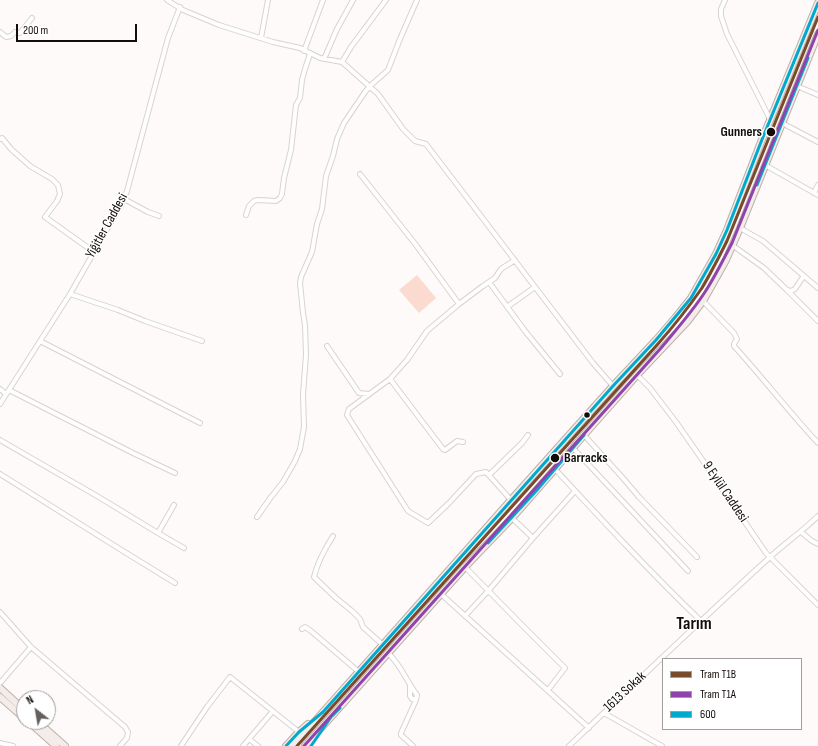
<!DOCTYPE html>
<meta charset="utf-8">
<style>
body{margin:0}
#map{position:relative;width:818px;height:746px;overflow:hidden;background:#fdfaf9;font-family:"Sofia Sans Condensed",sans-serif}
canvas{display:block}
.legend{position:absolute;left:662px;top:658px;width:140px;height:72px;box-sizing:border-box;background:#fff;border:1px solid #a19e9d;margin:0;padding:5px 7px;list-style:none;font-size:12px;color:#130d0a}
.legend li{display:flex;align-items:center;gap:8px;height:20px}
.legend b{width:20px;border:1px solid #a19e9d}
.north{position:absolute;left:16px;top:690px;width:40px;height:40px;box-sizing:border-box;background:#fff;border:1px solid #a19e9d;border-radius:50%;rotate:329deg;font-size:11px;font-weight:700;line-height:16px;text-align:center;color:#130d0a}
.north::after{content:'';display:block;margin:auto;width:14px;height:18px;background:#65605e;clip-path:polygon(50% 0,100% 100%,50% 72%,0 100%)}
.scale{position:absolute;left:16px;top:24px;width:121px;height:18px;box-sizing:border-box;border:2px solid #130d0a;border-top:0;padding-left:5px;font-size:12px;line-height:14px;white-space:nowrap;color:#130d0a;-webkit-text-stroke:3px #fff;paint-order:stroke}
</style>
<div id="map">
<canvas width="818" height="746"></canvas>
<ul class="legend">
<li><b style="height:5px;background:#7a4b2a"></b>Tram T1B</li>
<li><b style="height:5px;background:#8e44ad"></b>Tram T1A</li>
<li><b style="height:5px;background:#00a9ce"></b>600</li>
</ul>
<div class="north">N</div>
<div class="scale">200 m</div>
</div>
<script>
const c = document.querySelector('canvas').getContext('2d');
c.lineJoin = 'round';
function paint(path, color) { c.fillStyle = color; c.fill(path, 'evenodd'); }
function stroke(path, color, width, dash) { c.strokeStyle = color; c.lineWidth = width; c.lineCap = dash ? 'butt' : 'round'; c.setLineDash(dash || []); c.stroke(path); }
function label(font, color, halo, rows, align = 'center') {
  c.font = font + ' "Sofia Sans Condensed",sans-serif'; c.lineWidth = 3; c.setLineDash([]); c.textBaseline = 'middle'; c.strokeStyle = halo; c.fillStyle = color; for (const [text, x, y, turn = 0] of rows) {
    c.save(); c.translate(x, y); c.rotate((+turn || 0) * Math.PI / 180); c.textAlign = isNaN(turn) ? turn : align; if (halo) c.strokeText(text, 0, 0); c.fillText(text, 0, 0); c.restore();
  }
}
paint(new Path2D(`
 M417 275 436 298 419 313 399 290Z`), '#fbdacf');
const minor = new Path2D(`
 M167 0 183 10 219 25 273 42 300 48 320 58 342 62 378 94 403 129 415 141 426 144 593 363 613 386
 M725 0 721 9V16L727 34 770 119
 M0 32 6 37 11 36 15 32 20 33 32 18
 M261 38 268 0
 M304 51 323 0
 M324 59 337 29 353 0
 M342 62 351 47 386 0
 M797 86 818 95
 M782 123 818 142
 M0 139 2 138 11 149 30 166 52 179 58 185 60 194 57 201 45 217 94 252
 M765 165 802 186 818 195
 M360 174 416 245 459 304
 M814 193 818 185
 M124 199 148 212 159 216
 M246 215 249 206 254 201 258 200 276 201 280 198 282 194 284 178 291 150 296 105 300 98 302 80 305 69 310 54
 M740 228 763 241 818 288
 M732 245 764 268 787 290 791 291 795 289 803 277
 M489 282 525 331 560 374
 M787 290 818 321
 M70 294 118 310 145 321 202 341
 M703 301 734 333 737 339 734 344V346C763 378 789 412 818 443
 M507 307 535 287
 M40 341 200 423
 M327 346 359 393 369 394
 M637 375 650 388 676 422 708 468 766 553 818 605
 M390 379 407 360 427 331 459 304 483 286 495 278 501 269 515 260
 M0 389 6 394
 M9 390 133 453 175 473
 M0 404 70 294 121 205 127 191 168 38 180 7
 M584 435 622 477 639 497 697 557
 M0 440 97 496 158 533
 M463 442 457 441 445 450 443 449 390 379 349 409 347 415 408 511 428 523 449 503 476 474 486 472 511 500
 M573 448 688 571
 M555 469C603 521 650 572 701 621
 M0 474 115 546 175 583
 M489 475 522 443 528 435
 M174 505 158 533 184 548
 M257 517 271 497 283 482 295 461 300 449 304 427 303 394 306 355 305 325 303 313 300 283 301 277 312 252 317 224 322 209 326 176 333 156 337 139 344 123 365 92 370 86 388 70 400 39 417 0
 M801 532 812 541 818 544
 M333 536C326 547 317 564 314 577L336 598 352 611 360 619 363 627 383 645
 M533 538 575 491
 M465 567 523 626 565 668 548 690
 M441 594 589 728
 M0 612 31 647 125 727 128 732 127 738 120 746
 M465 616 489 590 533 538 512 518
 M302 629 305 627 311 631 359 672
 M388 653C401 665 407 682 417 695L416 700 412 699 410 696V685
 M0 683 31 647
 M604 713 662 746
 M249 739 258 746
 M0 743 13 746
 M181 746 207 707 230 677 299 732
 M243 746 273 711
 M413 746 401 735V733L416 700
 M569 746C635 683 702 619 769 558 785 543 803 531 818 516`);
const primary = new Path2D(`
 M0 688 24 710
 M0 697 24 718
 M29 722 56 746
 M38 722 65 746
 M286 746 299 732 308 724
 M293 746 458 560 511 500 613 386 656 340 675 318 691 298 716 254 727 230 761 142 818 3
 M305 746 465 567 512 518 555 469 584 435 637 375 687 322 703 301 711 287 726 260 740 228 818 34`);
stroke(minor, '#d8d3d1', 6);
stroke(primary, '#beafa9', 8);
stroke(minor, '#fffefe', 4);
stroke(primary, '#f4ece9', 6);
stroke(new Path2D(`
 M757 185 808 58
 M488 543 537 490 584 435
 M286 746 299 732 323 712 613 386 656 340 691 298 716 254 727 230 761 142 818 3
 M311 746 331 717 340 708`), '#00a9ce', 3);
stroke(new Path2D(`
 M297 746 657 345C673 327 688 308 702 288 711 273 719 257 727 241L818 17`), '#7a4b2a', 3);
stroke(new Path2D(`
 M304 746 661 348C676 330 692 312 705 292 715 277 723 260 732 243L818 30`), '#8e44ad', 3);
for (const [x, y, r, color] of [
 [771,132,5,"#130d0a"],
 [587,415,3.5,"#130d0a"],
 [555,458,5,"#130d0a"]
]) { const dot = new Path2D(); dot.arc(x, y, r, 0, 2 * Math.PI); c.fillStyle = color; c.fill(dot); stroke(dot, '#fff', 1.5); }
label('bold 14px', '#130d0a', '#fff', [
 ["Gunners",762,132],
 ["Barracks",564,458,"left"]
], 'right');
label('14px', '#130d0a', '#fff', [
 ["Yiğitler Caddesi",107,226,-61],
 ["9 Eylül Caddesi",725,492,56],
 ["1613 Sokak",625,692,-43]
]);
label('bold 18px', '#130d0a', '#fff', [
 ["Tarım",694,624]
]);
</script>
